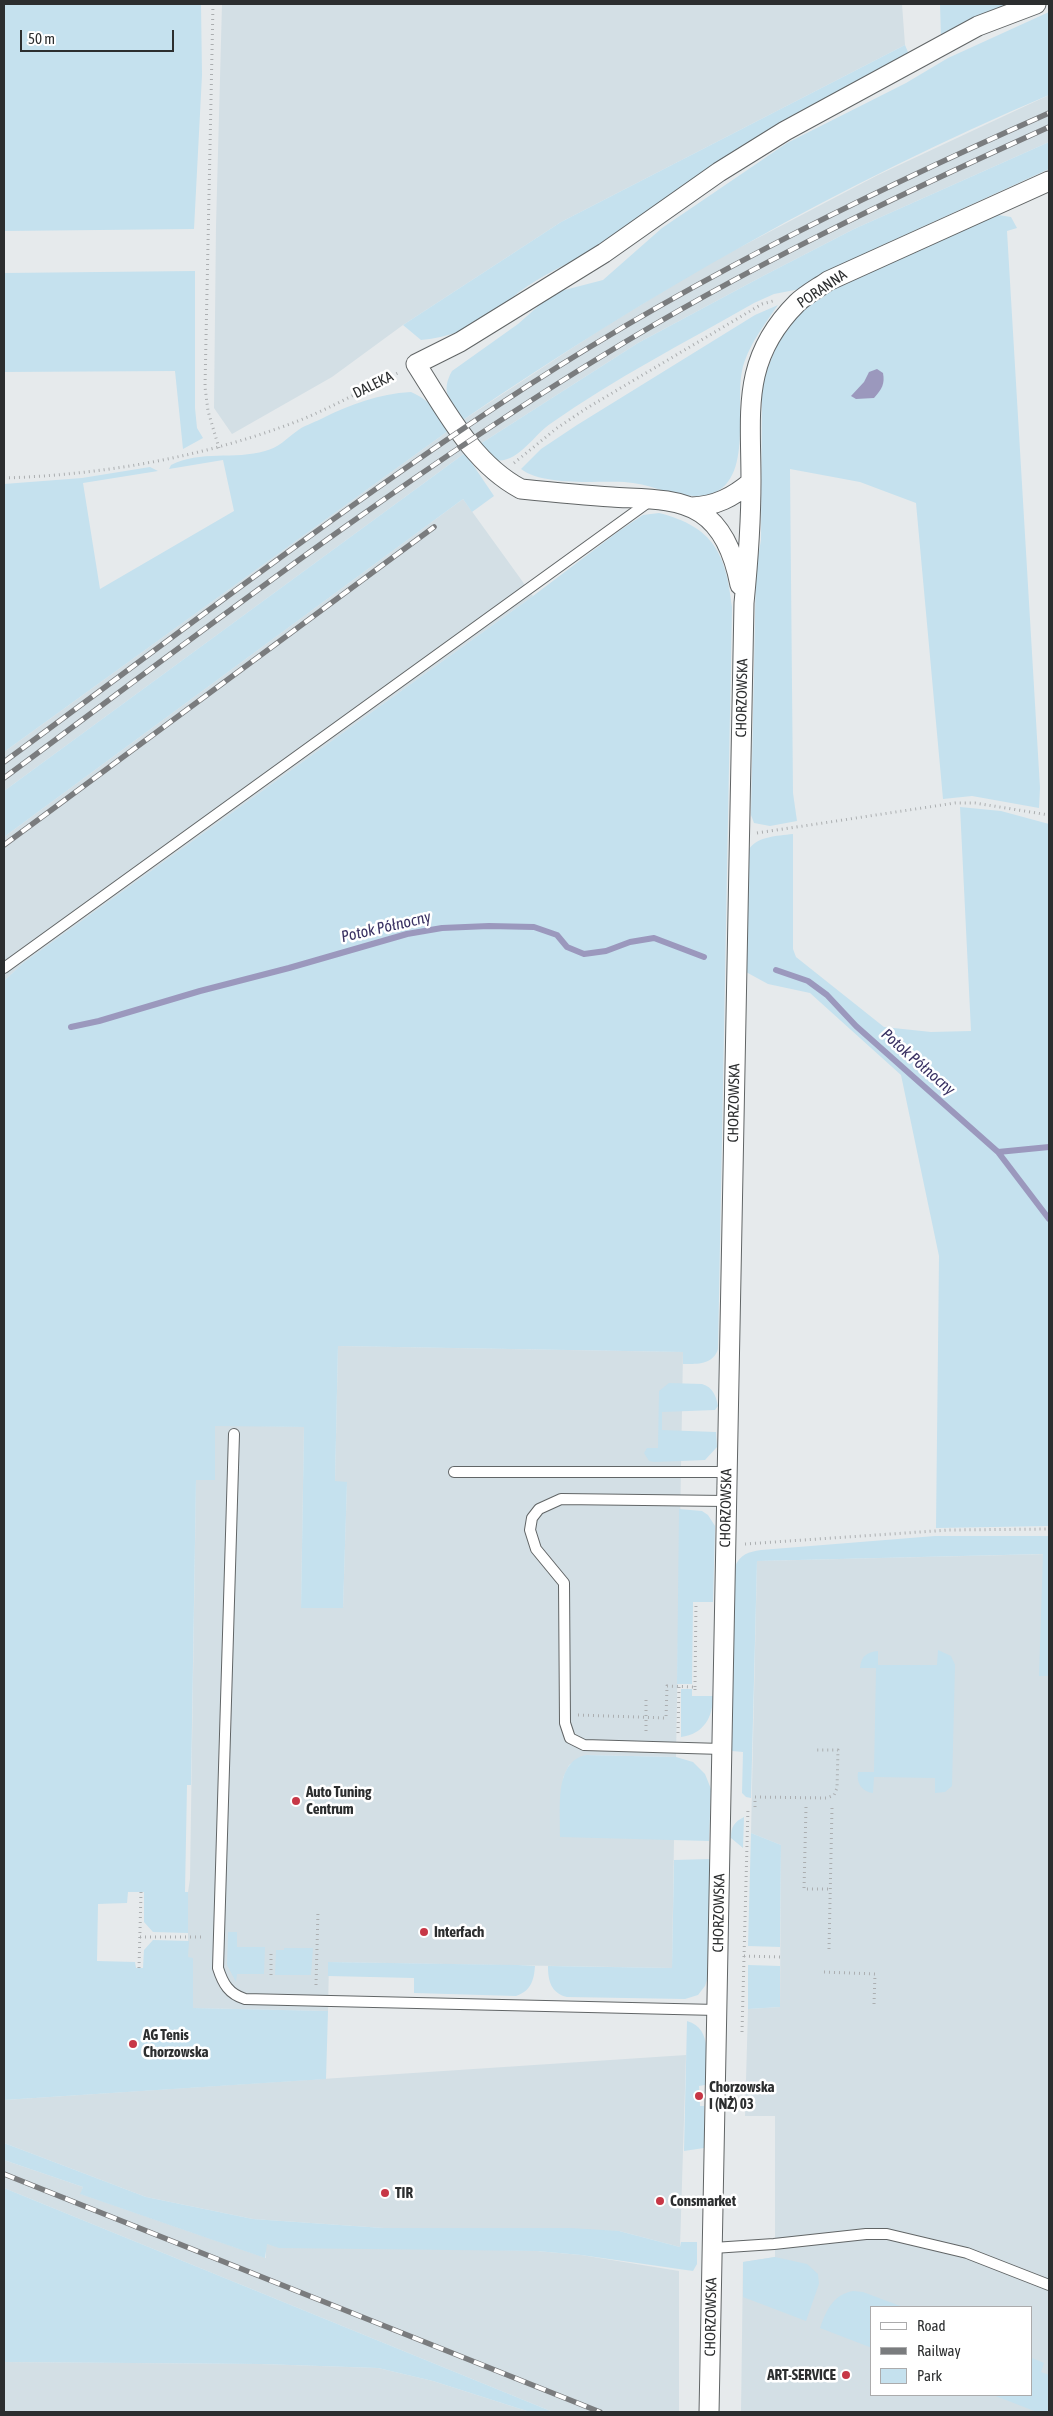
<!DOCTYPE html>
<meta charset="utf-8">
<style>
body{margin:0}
#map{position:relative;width:1053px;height:2416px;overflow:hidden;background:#e6eaec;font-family:"Asap Condensed",sans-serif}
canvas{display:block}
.frame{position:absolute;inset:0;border:5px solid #2c2e2f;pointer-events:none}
.legend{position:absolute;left:870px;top:2306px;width:162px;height:90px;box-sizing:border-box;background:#fff;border:1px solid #ababac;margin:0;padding:6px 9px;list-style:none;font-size:15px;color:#2c2e2f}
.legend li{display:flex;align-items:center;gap:10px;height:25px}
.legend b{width:25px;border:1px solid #ababac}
.scale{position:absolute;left:20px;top:30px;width:154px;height:22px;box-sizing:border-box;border:2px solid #2c2e2f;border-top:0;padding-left:6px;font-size:15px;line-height:18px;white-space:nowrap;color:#2c2e2f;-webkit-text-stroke:4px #fff;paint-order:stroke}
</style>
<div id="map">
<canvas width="1053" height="2416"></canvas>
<div class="frame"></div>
<ul class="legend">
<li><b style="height:6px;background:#fff"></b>Road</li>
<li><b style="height:6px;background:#7a7c7e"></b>Railway</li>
<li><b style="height:14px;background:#c5e1ee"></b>Park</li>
</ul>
<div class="scale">50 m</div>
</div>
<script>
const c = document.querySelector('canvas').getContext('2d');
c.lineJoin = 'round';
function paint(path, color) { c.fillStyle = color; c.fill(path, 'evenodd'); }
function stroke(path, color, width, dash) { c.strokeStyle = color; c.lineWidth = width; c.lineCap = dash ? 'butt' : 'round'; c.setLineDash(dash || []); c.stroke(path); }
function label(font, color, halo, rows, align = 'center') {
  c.font = font + ' "Asap Condensed",sans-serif'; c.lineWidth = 5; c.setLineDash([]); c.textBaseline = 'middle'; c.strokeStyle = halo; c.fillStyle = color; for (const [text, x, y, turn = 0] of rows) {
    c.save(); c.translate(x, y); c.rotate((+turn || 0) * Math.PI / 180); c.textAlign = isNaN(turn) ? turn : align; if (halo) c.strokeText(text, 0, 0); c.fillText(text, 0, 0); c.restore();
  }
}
paint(new Path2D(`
 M222 4H902L905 45 561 222 403 325 332 377 232 434 214 408 216 226Z
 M1049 95V142L854 229 763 276 638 343 480 444 463 420 601 329 708 264 878 175Z
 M448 431 465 453 4 791V752Z
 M463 499 533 596 23 963 4 981V837Z
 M338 1346 683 1352 676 1757 586 1755 569 1765 563 1778 560 1836 674 1839 672 1968 329 1962 328 2011 192 2008 193 1958H188V1892L190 1879 196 1480H215V1425L304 1427 301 1607 343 1608 347 1482H335Z
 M1049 1554V2412H741L743 2262 775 2257V2116H745L748 2009 780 2007 781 1845 751 1833 757 1561ZM872 2307H1032V2395H872Z
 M686 2055 680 2247 619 2231 383 2228 253 2219 146 2197 4 2143V2100Z
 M4 2160 83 2187 81 2194 266 2258V2244L537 2251 581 2255 679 2271V2412H553L4 2188Z
 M4 2362 261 2364 378 2368 433 2381 530 2412H4Z`), '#d3dfe5');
paint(new Path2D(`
 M4 4H201L202 75 194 229 4 231Z
 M940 4H1013L941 38Z
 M1049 12V95C844 182 647 294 463 420 450 402 440 392 452 371L518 324 553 293 603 280 662 228 787 143 906 83 948 58Z
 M905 45 910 57 591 252C566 264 541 276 519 292 512 297 506 305 499 310 475 327 449 338 421 340L403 325 561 222Z
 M1049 142V169L883 245 800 289 774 294 754 303C686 342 615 378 550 424 535 434 516 465 495 460L480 444 638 343 763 276 854 229Z
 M998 215 1011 217 1017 228 1007 231 1040 788 1039 808 972 796 943 799 916 503 860 482 790 469 793 793 797 821 770 826 754 823 751 815 756 568 761 540 762 383 778 342 793 321 809 305 828 292 858 276Z
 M195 271V408L197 428 203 438 183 449 175 371 4 372V273Z
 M778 305C765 324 747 347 742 371 734 409 758 497 695 496 671 496 648 483 624 482 596 481 543 486 521 469L541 449 577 425 755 315Z
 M411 392C431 401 439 412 448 431L4 752V484L82 478 150 467 158 471 83 483 100 589 234 511 223 460 169 469 171 465C200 450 235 460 265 451 278 448 286 439 297 431 303 426 313 423 321 419 351 404 378 394 411 392Z
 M465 453 494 496 472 512 463 499 4 837V791Z
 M659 513C714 527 726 554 732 607L718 1349C713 1365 697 1364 683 1364V1352L338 1346 335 1481 347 1482 343 1608H301L304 1427 215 1426V1480H196L191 1785H187L185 1892H188V1933L153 1932 144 1922V1892H128L127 1903 98 1904 97 1961 135 1962 136 1968H143L144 1950 153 1940 189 1941 188 1957 193 1958V2008L328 2011 326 2079 4 2100V981L23 963 533 596 619 531 643 515Z
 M960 807 1001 811 1049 824V1526L936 1528 939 1256 901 1075 810 993 768 984 746 972 748 851C756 836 777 836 793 834V949L796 957 884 1027 931 1032 971 1031Z
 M669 1383 702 1384C713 1387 716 1396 718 1406L715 1410 662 1412V1430L716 1432 717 1447 705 1460 654 1462 649 1461 644 1453 647 1448H658L659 1391Z
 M679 1509 702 1511 708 1515 715 1526 713 1602H693L692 1684H677Z
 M935 1536H1049V1676H1039L1043 1554 757 1561 751 1798 746 1797 742 1793 743 1752 732 1751 735 1566C741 1554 748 1552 761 1550Z
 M938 1650 951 1656 955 1665 952 1786 945 1792 935 1793V1778L874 1777 873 1793C862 1792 856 1783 858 1772H874L876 1668H860C861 1656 867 1652 878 1651V1665H937Z
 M681 1689H692V1696H713C713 1717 704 1734 681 1737Z
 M586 1755 676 1757 693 1762 705 1774 711 1789 709 1841 560 1837C561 1811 553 1762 586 1755Z
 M744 1817 743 1848 731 1838C731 1827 734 1822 744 1817Z
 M751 1833 781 1845 780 1947 748 1946Z
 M710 1859 707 1980 705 1986 698 1995 685 1999 567 1997C551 1993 548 1981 548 1966L672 1968 674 1860Z
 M228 1932H237V1947H265L264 1974H237L236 1982 227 1965Z
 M284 1948H313L311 1975H275L276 1950H284Z
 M328 1962 517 1965 535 1966C534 1980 531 1991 516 1996L414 1993V1978L328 1976Z
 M748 1965 780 1966V2007L748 2009Z
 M687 2021C714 2028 706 2064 705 2085L699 2086 700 2106H704V2148L684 2151Z
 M4 2143 146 2197 253 2219 383 2228H571L619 2231 680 2247 681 2242H697V2264L693 2271 581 2255 537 2251 279 2248 267 2244 265 2258 80 2194 83 2187 4 2160Z
 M4 2188 553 2412H530L433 2381 378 2368 261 2364 4 2362Z
 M775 2257 807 2264 818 2274 819 2284 806 2321 743 2297V2262Z
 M853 2291 863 2292 903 2307H872V2348L820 2328C827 2309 833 2295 853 2291Z
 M1032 2358 1044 2363 1041 2372 1049 2375V2412H1037L993 2395H1032Z`), '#c5e1ee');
paint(new Path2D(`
 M877 369 883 373C885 384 882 389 874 398L856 399 851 396 864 382 869 372Z`), '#9b98bd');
stroke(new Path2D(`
 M776 970 808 981 827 995 856 1026 998 1152 1049 1147
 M71 1027 99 1021 200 991 289 968 407 934 442 928 489 926 534 927 557 935 567 947 584 954 606 951 630 942 654 938 704 957
 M998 1152 1049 1219`), '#9b98bd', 6);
const service = new Path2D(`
 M4 968 650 501
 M234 1434 218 1968C223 1984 229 1994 245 1999L717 2010
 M454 1472H727
 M722 1749 584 1745 570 1738 565 1723 564 1583 536 1549 530 1530 532 1518 539 1509 561 1499 726 1501
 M713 2248 774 2244 866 2234H887L967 2253 1049 2285`);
const minor = new Path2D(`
 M692 507C716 506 733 497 751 482
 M740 585C735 559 724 528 701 513 677 497 639 499 612 497 581 495 551 492 521 489 472 463 445 409 416 364L460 342 604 253 719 172 785 131 978 26 1036 4
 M709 2412 744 603C748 563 751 522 751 481 751 410 741 359 797 303 805 295 818 288 828 281L1049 181`);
stroke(service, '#616566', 12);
stroke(minor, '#616566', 21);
stroke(new Path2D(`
 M213 4 205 387 208 411 219 448
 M514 463 557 428 587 408 762 304 773 301
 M4 478C100 475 199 458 290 424 328 410 364 389 400 372
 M757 833 955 803H975L1049 815
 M745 1544 949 1530 1049 1529
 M695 1687 696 1602
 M646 1700V1732
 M578 1715 666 1718 667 1686 695 1687V1694
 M678 1733 679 1686
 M755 1807V1797L827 1798 834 1795 837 1788 838 1750H815
 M806 1807 804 1889H830
 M140 1937H204
 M829 1949 832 1807
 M744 1956 780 1957
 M139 1968 141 1892
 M824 1972 875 1974 874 2004
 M271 1975V1950
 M316 1985 318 1911
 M742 2032 748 1807`), '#abaeb0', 3, [1, 4]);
stroke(service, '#fff', 10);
stroke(minor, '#fff', 19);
const rail = new Path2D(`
 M4 762C167 642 328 518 497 406 671 290 858 198 1049 113
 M4 778C200 633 394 483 602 356 745 268 896 196 1049 127
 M4 845 434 527
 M4 2174 600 2412`);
stroke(rail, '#7a7c7e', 5.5);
stroke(rail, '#fff', 4, [11]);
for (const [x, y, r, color] of [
 [296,1801,5,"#c73746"],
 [424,1932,5,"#c73746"],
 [133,2044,5,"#c73746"],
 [699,2096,5,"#c73746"],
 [385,2193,5,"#c73746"],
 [660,2201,5,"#c73746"],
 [846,2375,5,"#c73746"]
]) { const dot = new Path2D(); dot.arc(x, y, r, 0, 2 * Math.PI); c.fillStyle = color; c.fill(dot); stroke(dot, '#fff', 2); }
label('15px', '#2c2e2f', '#fff', [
 ["PORANNA",822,289,-34],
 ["DALEKA",373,385,-26],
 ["CHORZOWSKA",742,698,-89],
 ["CHORZOWSKA",734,1103,-89],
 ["CHORZOWSKA",726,1508,-89],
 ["CHORZOWSKA",719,1913,-89],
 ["CHORZOWSKA",711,2317,-89]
]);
label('bold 15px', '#2c2e2f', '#fff', [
 ["Auto Tuning",306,1792],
 ["Centrum",306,1809],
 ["Interfach",434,1932],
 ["AG Tenis",143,2035],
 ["Chorzowska",143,2052],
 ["Chorzowska",709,2087],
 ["I (NŻ) 03",709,2104],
 ["TIR",395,2193],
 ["Consmarket",670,2201],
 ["ART-SERVICE",836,2375,"right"]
], 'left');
label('italic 16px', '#393162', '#fff', [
 ["Potok Północny",386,927,-13],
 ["Potok Północny",918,1062,41]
]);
</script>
